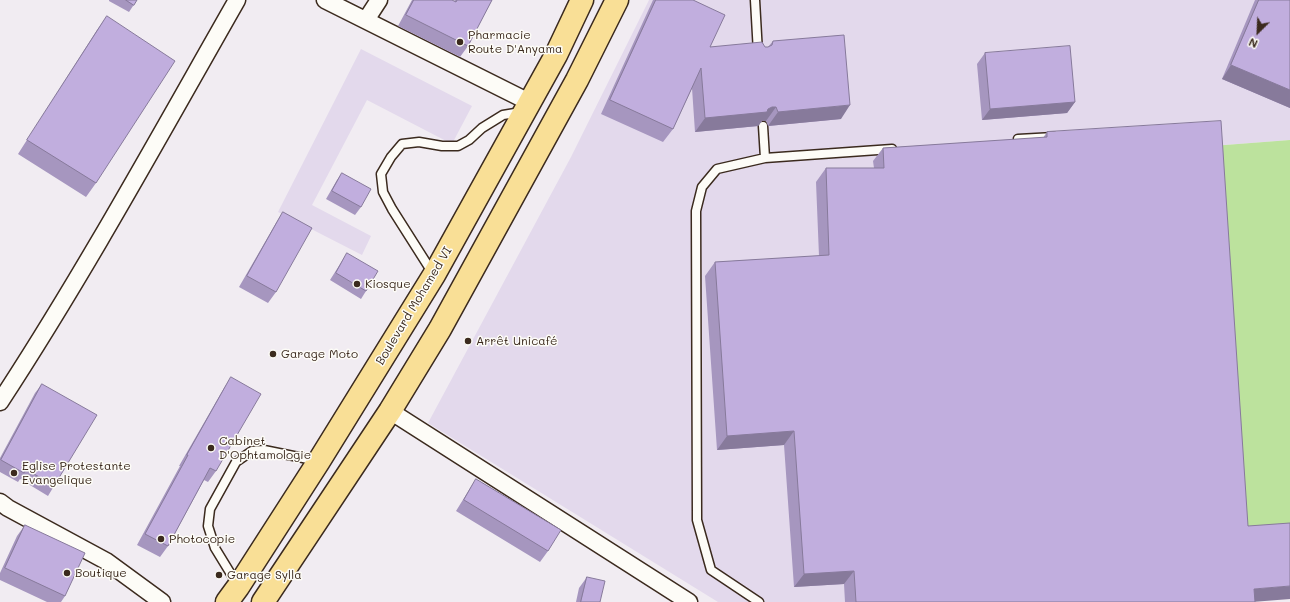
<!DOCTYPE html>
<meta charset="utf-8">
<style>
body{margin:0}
#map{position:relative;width:1290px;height:602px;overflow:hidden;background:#f1ecf2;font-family:Mali,sans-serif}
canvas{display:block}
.north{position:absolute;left:1238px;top:12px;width:40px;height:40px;-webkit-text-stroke:3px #fdfcf7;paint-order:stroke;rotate:204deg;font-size:11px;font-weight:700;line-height:16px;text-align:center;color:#3b2a1e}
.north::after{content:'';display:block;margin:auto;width:14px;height:18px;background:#3b2a1e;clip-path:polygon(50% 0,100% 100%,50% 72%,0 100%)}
</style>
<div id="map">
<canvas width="1290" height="602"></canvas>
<div class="north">N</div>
</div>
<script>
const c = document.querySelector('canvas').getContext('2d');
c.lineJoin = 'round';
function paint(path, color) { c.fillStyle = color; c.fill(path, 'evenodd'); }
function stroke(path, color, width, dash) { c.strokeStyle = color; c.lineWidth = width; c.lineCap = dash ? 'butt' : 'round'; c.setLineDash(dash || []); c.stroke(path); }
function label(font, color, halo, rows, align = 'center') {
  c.font = font + ' Mali,sans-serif'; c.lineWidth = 3; c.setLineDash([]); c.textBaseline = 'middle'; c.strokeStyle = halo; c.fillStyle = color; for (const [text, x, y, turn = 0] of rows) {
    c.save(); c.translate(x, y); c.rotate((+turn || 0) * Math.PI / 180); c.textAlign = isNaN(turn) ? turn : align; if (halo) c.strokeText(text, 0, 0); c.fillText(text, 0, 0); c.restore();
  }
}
paint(new Path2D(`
 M649 0H1290V140L1212 146 1244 602H718L428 423 571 157Z
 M361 49 472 106 452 144 367 100 312 205 371 236 362 255 278 212Z`), '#e3d9ec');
paint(new Path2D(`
 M1290 140V536L1239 540 1212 146Z`), '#bce29d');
const service = new Path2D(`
 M755 0 758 53
 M763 126 765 158
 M1018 139 1054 137
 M432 272 392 209 383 192 381 174 391 157 402 144 419 142 442 146H458L469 140 482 128 503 115 521 112
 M237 584 215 548 208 526 210 509 236 462 252 451 264 450 318 461
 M759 602 711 570 697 520 696 211 702 187 717 169 765 158 892 149`);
const minor = new Path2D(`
 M325 0 531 103
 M366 20 379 0
 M0 402C85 272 160 135 237 0
 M390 411 689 602
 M0 502 8 508 106 561 162 602`);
const primary = new Path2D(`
 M227 602 238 587 319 461 434 275 556 55 582 0
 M263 602 390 411 440 329 577 80 617 0`);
stroke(service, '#3b2a1e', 11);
stroke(minor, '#3b2a1e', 19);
stroke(primary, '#3b2a1e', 25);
stroke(service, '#fdfcf7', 8);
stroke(minor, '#fdfcf7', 16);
stroke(primary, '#f9df96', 22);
paint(new Path2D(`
 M109 0H137L129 12 109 1Z
 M412 0H452L454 1 455 0H492L468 46 460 57 398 26Z
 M653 0H693L710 47H768L773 41 841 119 768 126 766 121H762L758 126 695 132 692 88 673 129 663 142 601 114Z
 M1255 0H1290V108L1222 79Z
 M107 16 96 183 86 197 18 154 97 30Z
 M985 53 1075 102 1067 113 982 120 977 64Z
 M1047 132 1248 526 1255 602H845L844 584 794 587 784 445 717 450 705 276 715 262 819 256 816 182 826 168H874L873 161 883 148 1043 138Z
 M342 173 361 207 355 215 326 199 337 180Z
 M283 212 276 292 268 303 239 287 276 223Z
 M347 253 366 291 361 299 330 280Z
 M231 377 216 471 208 482 204 480 168 546 160 557 137 545 180 466H179L224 388Z
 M42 384 54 486 48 496 20 479 18 482 0 472V458L35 393Z
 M476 479 548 551 540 562 456 511 469 490Z
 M25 525 65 596 61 602H47L0 580V573L17 536Z
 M587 577 600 602H576L579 588Z`), '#a696bf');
paint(new Path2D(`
 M1231 65 1290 90V108L1222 79Z
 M1075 102 1067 113 982 120 990 109Z
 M850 105 841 119 768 126 778 112Z
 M772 107H776L766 121H762L758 126 695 132 705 118 768 109Z
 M794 431 784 445 717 450 727 436Z
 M854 571 844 584 794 587 804 574Z
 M1290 586V599L1252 602 1254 589Z`), '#877a9b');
const building = new Path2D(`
 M126 0H137L134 5Z
 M414 0H452L456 2 457 0H492L468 46 406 15Z
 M656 0H693L725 15 710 47 762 42 765 47H768L772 45 773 41 844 35 850 105 778 112 776 107H772L768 109 767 112 705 118 701 68 673 129 610 100Z
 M1259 0H1290V90L1231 65Z
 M107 16 175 61 96 183 27 140Z
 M1070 46 1075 102 990 109 985 53Z
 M1221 121 1248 526 1290 523V586L1254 589 1255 602H856L854 571 804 574 794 431 727 436 715 262 829 255 826 168H884L883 148 1047 137V132Z
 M342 173 371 189 361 207 332 191Z
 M283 212 312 228 276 292 247 276Z
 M347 253 378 271 366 291 336 273Z
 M231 377 261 394 216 471 210 468 168 546 145 534 188 455H187Z
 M42 384 97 415 54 486 26 469 24 473 1 460Z
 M476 479 561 530 548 551 464 500Z
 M25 525 85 553 65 596 5 568Z
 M587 577 605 581 600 602H581Z`);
paint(building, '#c1aede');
stroke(building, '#877a9b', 1);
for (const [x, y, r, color] of [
 [460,42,4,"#3b2a1e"],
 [357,284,4,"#3b2a1e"],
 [468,341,4,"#3b2a1e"],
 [273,354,4,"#3b2a1e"],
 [211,448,4,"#3b2a1e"],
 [14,473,4,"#3b2a1e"],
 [161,539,4,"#3b2a1e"],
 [67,573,4,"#3b2a1e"],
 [219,575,4,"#3b2a1e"]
]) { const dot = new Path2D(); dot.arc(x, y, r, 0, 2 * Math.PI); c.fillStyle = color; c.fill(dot); stroke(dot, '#fdfcf7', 1.5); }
label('12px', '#3b2a1e', '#fdfcf7', [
 ["Pharmacie",468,35],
 ["Route D'Anyama",468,49],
 ["Kiosque",365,284],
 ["Arrêt Unicafé",476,341],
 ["Garage Moto",281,354],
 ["Cabinet",219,441],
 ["D'Ophtamologie",219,455],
 ["Eglise Protestante",22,466],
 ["Evangelique",22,480],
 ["Photocopie",169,539],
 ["Boutique",75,573],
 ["Garage Sylla",227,575]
], 'left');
label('12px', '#3b2a1e', '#fdfcf7', [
 ["Boulevard Mohamed VI",414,306,-59]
]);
</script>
